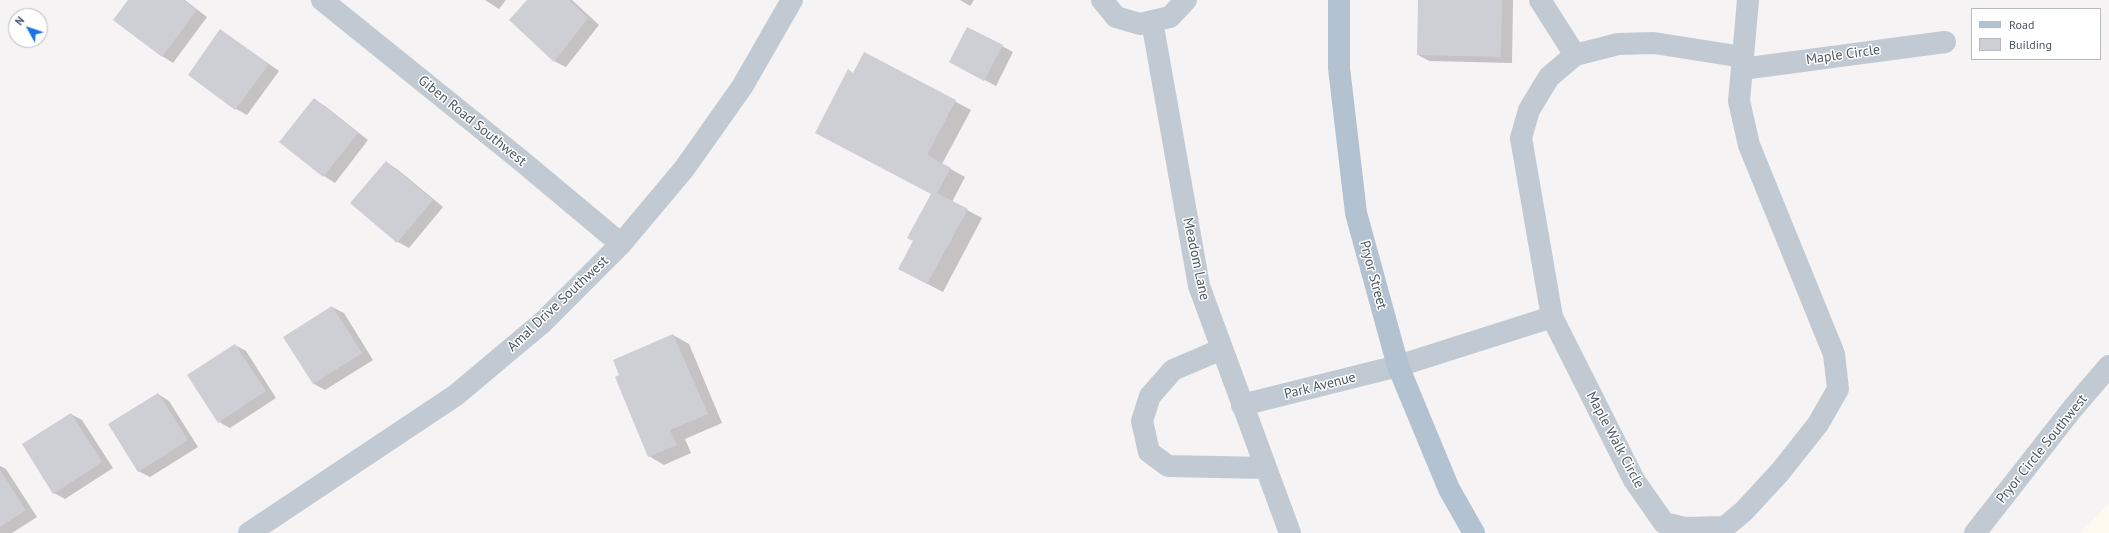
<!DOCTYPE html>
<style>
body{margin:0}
#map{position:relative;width:2109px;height:533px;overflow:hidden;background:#f5f3f3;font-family:"PT Sans",sans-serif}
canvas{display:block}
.legend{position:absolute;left:1971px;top:8px;width:130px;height:52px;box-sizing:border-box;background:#fff;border:1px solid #b7bbc0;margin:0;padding:5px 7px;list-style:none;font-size:12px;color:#4a5661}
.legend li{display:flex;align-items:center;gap:8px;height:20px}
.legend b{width:20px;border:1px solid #b7bbc0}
.north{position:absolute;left:8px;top:8px;width:40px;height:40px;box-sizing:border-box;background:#fff;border:1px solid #b7bbc0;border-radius:50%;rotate:310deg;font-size:11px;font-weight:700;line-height:16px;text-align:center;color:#4a5661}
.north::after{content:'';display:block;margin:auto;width:14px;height:18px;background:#1a73e8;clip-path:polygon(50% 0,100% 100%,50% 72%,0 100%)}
</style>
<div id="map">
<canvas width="2109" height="533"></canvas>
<ul class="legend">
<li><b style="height:5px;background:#b3c2d1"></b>Road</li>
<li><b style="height:11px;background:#cdcfd5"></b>Building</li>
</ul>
<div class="north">N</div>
</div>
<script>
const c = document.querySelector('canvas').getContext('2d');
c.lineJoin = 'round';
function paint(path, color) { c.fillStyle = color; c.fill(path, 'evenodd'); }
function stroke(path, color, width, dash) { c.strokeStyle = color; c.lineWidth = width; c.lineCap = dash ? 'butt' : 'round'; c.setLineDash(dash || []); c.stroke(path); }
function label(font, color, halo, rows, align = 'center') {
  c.font = font + ' "PT Sans",sans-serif'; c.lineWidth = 3; c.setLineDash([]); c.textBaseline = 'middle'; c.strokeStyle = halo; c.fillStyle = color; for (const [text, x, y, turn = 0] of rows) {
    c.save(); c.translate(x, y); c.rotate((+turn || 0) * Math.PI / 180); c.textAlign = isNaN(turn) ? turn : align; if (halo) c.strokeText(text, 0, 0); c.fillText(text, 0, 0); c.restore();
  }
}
paint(new Path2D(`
 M2109 503V533H2080Z`), '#fdf9ef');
paint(new Path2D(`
 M129 0H185L207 17 173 63 162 56Z
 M485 0H506L499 9Z
 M528 0H572L599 25 566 67 554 61Z
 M960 0H974L970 6Z
 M1419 0H1513L1512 63 1429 61 1418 55Z
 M221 31 279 71 247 115 236 109Z
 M1002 46 1013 52 996 86 962 68Z
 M865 53 971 110 942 164 965 177 952 202 982 218 943 292 914 277V240L932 194 854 74Z
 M314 100 325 106 368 140 335 183 324 176Z
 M386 162 397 169 443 207 409 248 398 242Z
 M332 307 344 313 373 360 325 390 314 384 285 337Z
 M673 335 689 344 722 423 685 439 691 453 664 465 649 456Z
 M235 345 246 351 276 398 230 428 219 422Z
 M158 394 169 401 198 447 150 477 138 471Z
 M71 414 82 420 113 468 65 499 54 493Z
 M0 466 6 469 37 517 12 533H0Z`), '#0003');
paint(new Path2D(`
 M128 0H183L197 10 162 57 113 20Z
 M527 0H569L588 18 554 62 509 20Z
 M1418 0H1502L1501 57 1417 55Z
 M967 27 1003 45 984 81 949 62Z
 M220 29 269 64 235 110 188 75Z
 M864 52 956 100 927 155 951 168 937 193 968 209 927 284 898 269 913 241 907 238 931 194 815 133 848 69 853 73Z
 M314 98 358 133 323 177 279 142Z
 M386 161 433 200 397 243 350 203Z
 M332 306 362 353 313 384 283 337Z
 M673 334 708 414 670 430 677 445 648 457 615 377 619 375 613 360Z
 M235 344 266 391 218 423 187 375Z
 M158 393 188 440 138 472 108 424Z
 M71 413 102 462 53 494 22 444Z
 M0 470 26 510 0 527Z`), '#cdcfd5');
stroke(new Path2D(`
 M322 0 518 158 621 244
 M1102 0 1116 17 1140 24 1170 17 1186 0
 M1540 0 1575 55
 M1152 21 1199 286 1290 533
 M1743 57 1654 43 1618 44 1575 55 1549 77 1529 110 1521 138 1552 317 1634 480 1664 523 1685 528 1725 527 1744 511 1780 472 1818 424 1838 389 1834 354 1749 145 1739 101 1748 0
 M1742 69 1945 42
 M1222 349 1173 370 1150 396 1142 421 1149 452 1168 466 1266 468
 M1242 405 1398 366 1552 317
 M249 533 456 395 543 322 621 244 684 169 742 87 792 0
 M1975 533 2073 408 2109 366`), '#c1cad2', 22);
stroke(new Path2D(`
 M1339 0V68L1356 213 1398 366 1449 489 1474 533`), '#b3c2d1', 22);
label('14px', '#4a5661', '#fff', [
 ["Maple Circle",1843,55,-8],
 ["Giben Road Southwest",472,121,39],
 ["Meadom Lane",1196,259,78],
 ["Pryor Street",1373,275,75],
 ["Amal Drive Southwest",558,304,-43],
 ["Park Avenue",1320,386,-14],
 ["Maple Walk Circle",1615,440,62],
 ["Pryor Circle Southwest",2042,449,-51]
]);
</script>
